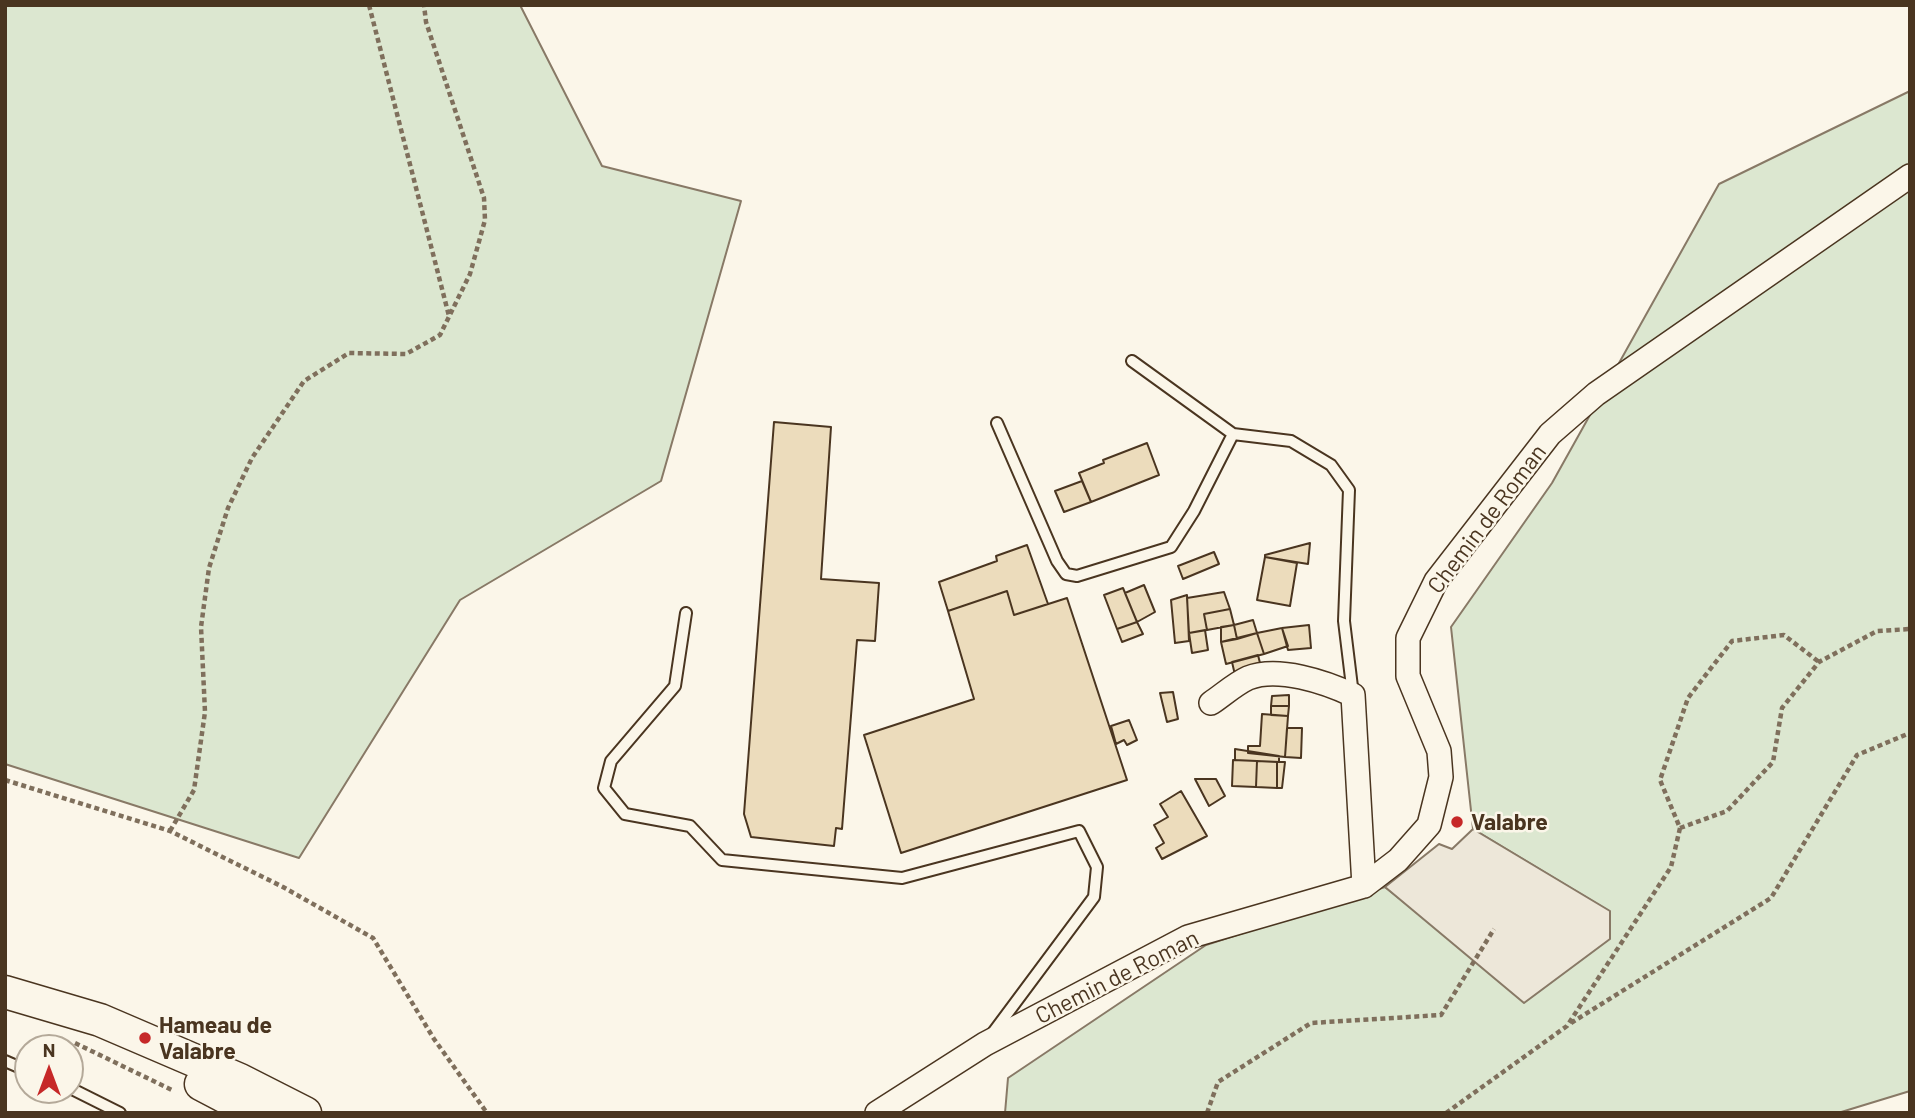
<!DOCTYPE html>
<style>
body{margin:0}
#map{position:relative;width:1915px;height:1118px;overflow:hidden;background:#fbf6e9;font-family:Barlow,sans-serif}
canvas{display:block}
.frame{position:absolute;inset:0;border:7px solid #4a3520;pointer-events:none}
.north{position:absolute;left:14px;top:1034px;width:70px;height:70px;box-sizing:border-box;background:#fbf6e9;border:2px solid #b4a999;border-radius:50%;rotate:0deg;font-size:19px;font-weight:700;line-height:28px;text-align:center;color:#4a3520}
.north::after{content:'';display:block;margin:auto;width:24px;height:32px;background:#c62828;clip-path:polygon(50% 0,100% 100%,50% 72%,0 100%)}
</style>
<div id="map">
<canvas width="1915" height="1118"></canvas>
<div class="frame"></div>
<div class="north">N</div>
</div>
<script>
const c = document.querySelector('canvas').getContext('2d');
c.lineJoin = 'round';
function paint(path, color) { c.fillStyle = color; c.fill(path, 'evenodd'); }
function stroke(path, color, width, dash) { c.strokeStyle = color; c.lineWidth = width; c.lineCap = dash ? 'butt' : 'round'; c.setLineDash(dash || []); c.stroke(path); }
function label(font, color, halo, rows, align = 'center') {
  c.font = font + ' Barlow,sans-serif'; c.lineWidth = 5; c.setLineDash([]); c.textBaseline = 'middle'; c.strokeStyle = halo; c.fillStyle = color; for (const [text, x, y, turn = 0] of rows) {
    c.save(); c.translate(x, y); c.rotate((+turn || 0) * Math.PI / 180); c.textAlign = isNaN(turn) ? turn : align; if (halo) c.strokeText(text, 0, 0); c.fillText(text, 0, 0); c.restore();
  }
}
const green = new Path2D(`
 M5 5H520L602 166 741 201 661 481 460 600 299 858 5 764Z
 M1910 91V1091L1838 1113H1005L1008 1078 1206 945 1385 887 1439 930 1609 911 1473 829 1451 627 1552 483 1719 184Z`);
paint(green, '#dce7d0');
stroke(green, '#887966', 2);
const parking = new Path2D(`
 M1473 829 1610 911V939L1524 1003 1385 887 1439 844 1452 849Z`);
paint(parking, '#ede7d9');
stroke(parking, '#887966', 2);
const building = new Path2D(`
 M774 422 831 427 821 579 879 583 875 641 857 640 842 829 836 828 834 846 751 837 744 814Z
 M1147 443 1159 475 1091 502 1079 473 1104 463 1103 460Z
 M1082 481 1091 502 1064 512 1055 491Z
 M1310 543 1308 564 1265 557V555Z
 M1027 545 1048 604 1014 615 1007 591 948 611 939 582 997 561 996 556Z
 M1214 552 1219 564 1183 579 1178 566Z
 M1265 557 1297 563 1290 606 1257 600Z
 M1144 585 1155 612 1137 622 1125 593Z
 M1123 588 1137 622 1117 629 1104 595Z
 M1007 591 1014 615 1067 598 1127 780 901 853 864 735 974 699 948 611Z
 M1224 592 1230 609 1204 614 1207 630 1189 633 1187 598Z
 M1187 595 1189 641 1175 643 1171 600Z
 M1230 609 1234 625 1207 630 1204 614Z
 M1253 620 1257 633 1237 639 1234 625Z
 M1137 622 1143 634 1122 642 1117 629Z
 M1234 625 1237 639 1221 642V627Z
 M1309 625 1311 648 1288 650 1282 628Z
 M1282 628 1288 646 1264 654 1257 633Z
 M1205 630 1208 650 1192 653 1189 633Z
 M1257 633 1264 654 1226 664 1221 642Z
 M1258 655 1261 667 1235 675 1232 662Z
 M1173 692 1178 719 1167 722 1160 693Z
 M1289 695V706H1271L1272 696Z
 M1271 706H1289L1288 716 1271 715Z
 M1262 714 1288 716 1285 757 1248 753V746H1260Z
 M1129 720 1137 740 1127 745 1124 740 1116 744 1111 726Z
 M1287 728H1302L1301 758 1285 757Z
 M1235 749 1279 756V762L1235 760Z
 M1233 760 1257 761 1256 787 1232 786Z
 M1257 761 1277 762V788L1256 787Z
 M1277 762H1285L1282 788H1277Z
 M1195 779H1216L1225 796 1209 806Z
 M1181 791 1207 836 1162 859 1156 848 1164 843 1154 825 1168 817 1160 804Z`);
paint(building, '#ecdcbc');
stroke(building, '#4a3520', 2);
const service = new Path2D(`
 M1132 361 1233 434 1291 441 1331 465 1349 490 1344 621 1353 695
 M997 423 1057 561 1066 574 1077 576 1171 547 1194 511 1233 434
 M686 613 675 686 611 761 604 788 625 814 690 826 722 860 902 878 1079 831 1097 867 1094 897 992 1034
 M5 1061 28 1071
 M70 1088 120 1113`);
const minor = new Path2D(`
 M1211 703C1223 695 1235 684 1248 678 1278 666 1325 682 1353 695L1364 886
 M877 1113 985 1044 1188 937 1364 886 1398 860 1429 825 1441 777 1439 751 1408 676V638L1436 581 1550 434 1596 394 1910 176`);
const secondary = new Path2D(`
 M5 992 100 1020 240 1080 305 1113
 M201 1084 256 1113`);
stroke(service, '#4a3520', 14);
stroke(minor, '#4a3520', 26);
stroke(secondary, '#4a3520', 35);
stroke(new Path2D(`
 M369 5 449 316
 M5 780 170 831 283 887 373 938 434 1039 487 1113
 M1680 828 1727 811 1773 762 1782 708 1819 662 1877 631 1910 629
 M170 831 194 790 205 712 201 627 209 568 228 508 252 458 304 381 349 353 406 354 440 335 470 274 485 220 484 198 426 22 424 5
 M1571 1023 1771 898 1857 755 1910 733
 M75 1043 174 1091
 M1207 1113 1218 1082 1311 1023 1441 1015 1494 929
 M1446 1113 1567 1026 1671 867 1680 828 1660 780 1688 698 1732 641 1784 635 1819 662`), '#7f6f5c', 4.5, [5, 3.5]);
stroke(service, '#fbf6e9', 10);
stroke(minor, '#fbf6e9', 23);
stroke(secondary, '#fbf6e9', 32);
for (const [x, y, r, color] of [
 [1457,822,7,"#c62828"],
 [145,1038,7,"#c62828"]
]) { const dot = new Path2D(); dot.arc(x, y, r, 0, 2 * Math.PI); c.fillStyle = color; c.fill(dot); stroke(dot, '#fbf6e9', 2.5); }
label('23px', '#4a3520', '#fbf6e9', [
 ["Chemin de Roman",1487,519,-53],
 ["Chemin de Roman",1117,977,-27]
]);
label('bold 23px', '#4a3520', '#fbf6e9', [
 ["Valabre",1471,822],
 ["Hameau de",159,1025],
 ["Valabre",159,1051]
], 'left');
</script>
